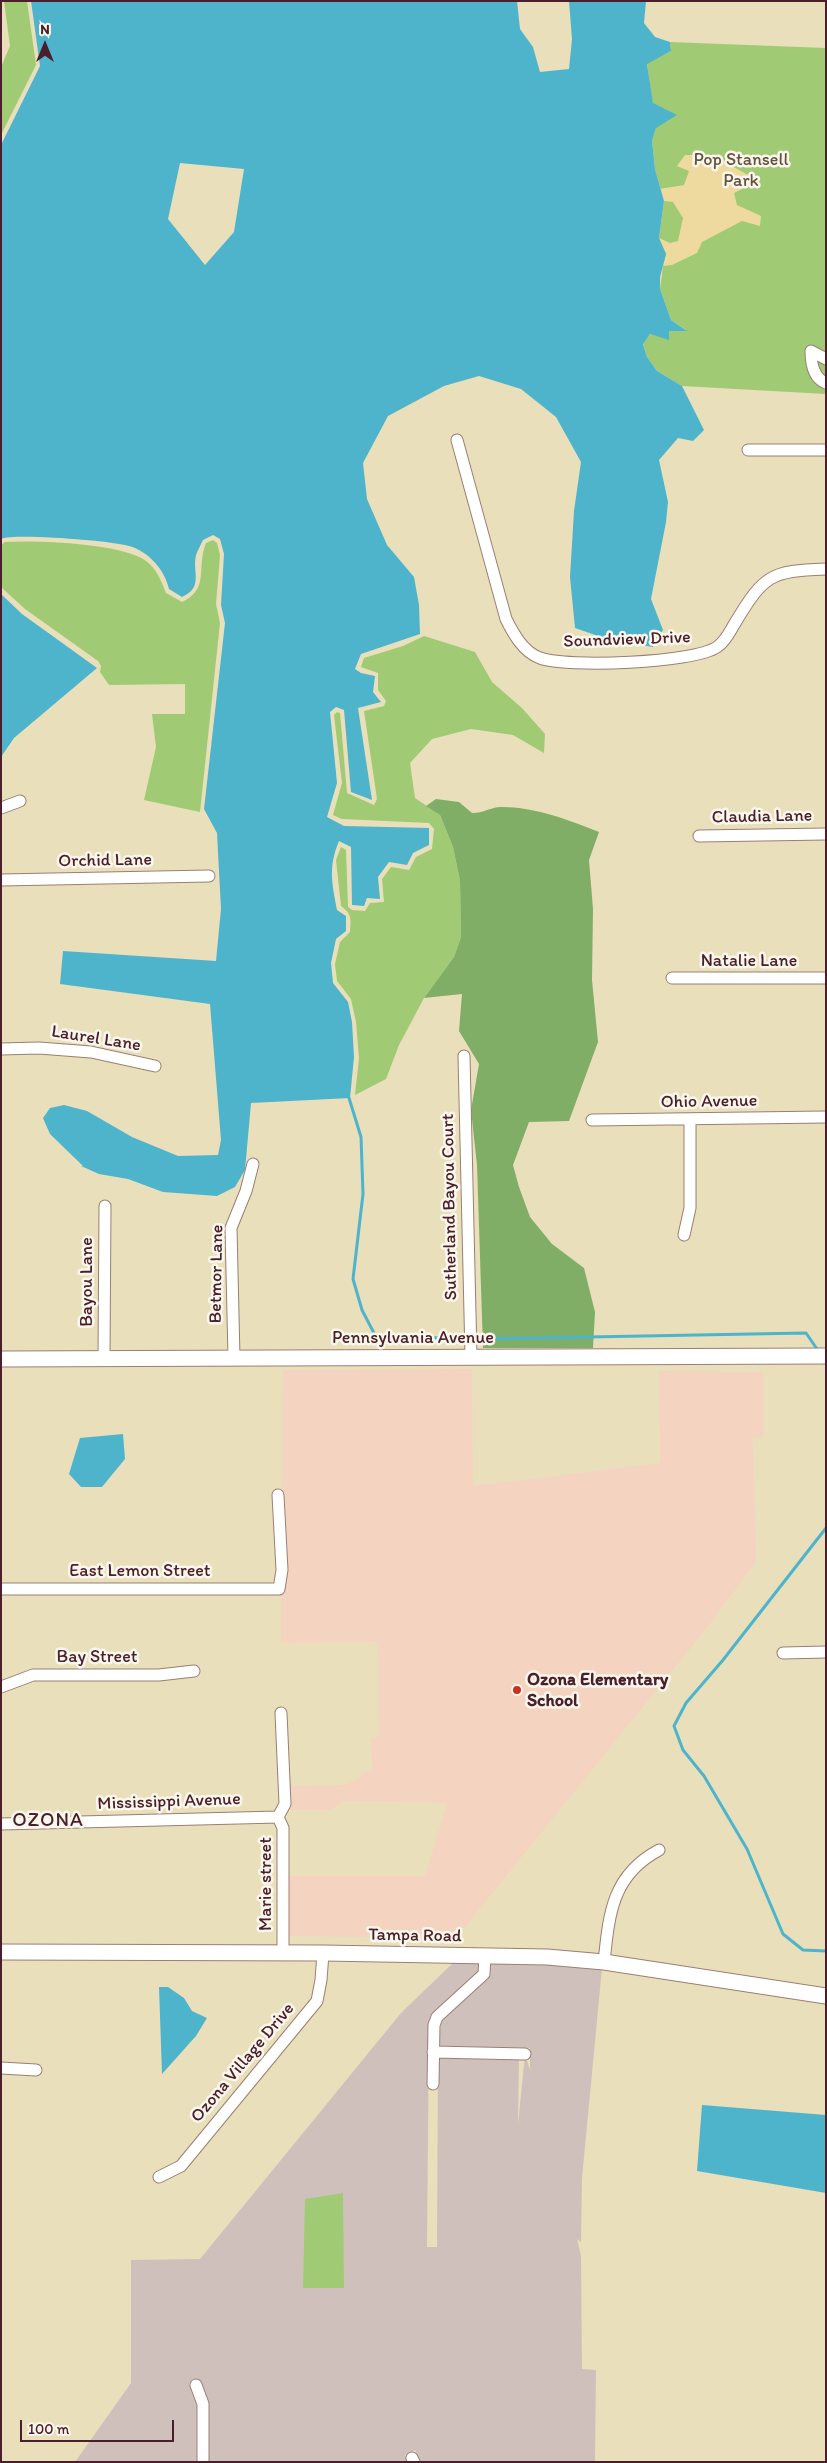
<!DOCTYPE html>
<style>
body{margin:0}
#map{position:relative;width:827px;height:2463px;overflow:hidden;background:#e9dfbb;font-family:Itim,sans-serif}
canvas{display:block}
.frame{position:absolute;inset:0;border:2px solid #4a1f2b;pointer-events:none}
.north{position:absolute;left:20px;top:20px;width:50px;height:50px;-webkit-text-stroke:4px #fbf7ec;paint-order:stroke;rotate:0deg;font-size:14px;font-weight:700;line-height:20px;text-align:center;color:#4a1f2b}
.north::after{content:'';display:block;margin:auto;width:18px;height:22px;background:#4a1f2b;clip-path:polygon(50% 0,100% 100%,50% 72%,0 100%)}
.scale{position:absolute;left:20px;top:2420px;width:154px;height:22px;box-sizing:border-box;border:2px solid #4a1f2b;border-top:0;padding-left:6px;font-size:15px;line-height:18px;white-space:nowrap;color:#4a1f2b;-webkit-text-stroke:4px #fbf7ec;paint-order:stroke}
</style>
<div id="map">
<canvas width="827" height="2463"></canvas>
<div class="frame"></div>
<div class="north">N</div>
<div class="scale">100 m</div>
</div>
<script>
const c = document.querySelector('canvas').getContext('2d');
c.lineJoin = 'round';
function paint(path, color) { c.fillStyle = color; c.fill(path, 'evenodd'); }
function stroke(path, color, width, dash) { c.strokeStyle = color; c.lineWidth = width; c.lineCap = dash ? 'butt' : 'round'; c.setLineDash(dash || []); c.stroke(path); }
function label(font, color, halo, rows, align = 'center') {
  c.font = font + ' Itim,sans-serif'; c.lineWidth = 5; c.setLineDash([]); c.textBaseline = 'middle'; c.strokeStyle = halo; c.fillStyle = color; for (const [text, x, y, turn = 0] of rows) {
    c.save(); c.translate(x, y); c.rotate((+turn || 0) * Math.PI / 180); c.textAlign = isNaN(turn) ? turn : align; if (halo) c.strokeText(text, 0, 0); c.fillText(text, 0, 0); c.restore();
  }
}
paint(new Path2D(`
 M472 1369 473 1486 660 1463 659 1371 763 1372V1437L753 1438 756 1562 705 1630 456 1938 288 1936V1876H425L447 1803 342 1801 331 1810H290V1786L347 1785 372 1769 371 1738 379 1737 378 1642 281 1643 283 1370Z`), '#f4d3c1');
paint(new Path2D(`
 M455 1961H479V1971L434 2013 429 2025 427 2247H437L438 2058 519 2060 518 2125 525 2054 530 2070V2048L439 2046 441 2021 487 1979 490 1962 602 1968 582 2178 581 2242 577 2239 581 2256 582 2369 596 2370 595 2462H420L415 2450 405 2455 408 2462H208L207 2402 198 2378 189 2383 197 2405V2462H75L131 2383V2260L200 2259 401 2013Z`), '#d0c0bc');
paint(new Path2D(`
 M4 1H27L36 65 1 135V67L10 46Z
 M670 42 826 48V394L682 386 657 371 647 357 643 343 650 334 669 339V331L686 330 671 320 660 289 663 266 659 238 664 201 655 169 652 141 656 128 647 63 671 51Z
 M213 540 217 543 220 555 216 604 220 623 200 812 144 800 156 747 152 714H185V684L109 685 100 672 101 666 98 661 25 609 1 587V545L5 542C35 540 123 543 146 561 157 569 161 581 166 593L182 602C210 589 196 568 206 543Z
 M424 636 475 652 492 682 522 708 545 734 544 753 513 735 471 729 432 739 410 763 415 798 440 815 453 847 460 881 461 937 454 957 424 998 399 1045 386 1079 355 1095 359 1058 356 1022 351 999 337 981 335 964 340 942 350 932C351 919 352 914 341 906L336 860 341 847 346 850 348 907 352 910 365 911 370 903 384 902 382 879 391 867 409 870 416 857 432 849 434 829 429 823 342 819 333 815 342 783 334 715 337 712 340 713 347 793 374 805 377 799 364 711 384 706 386 701 378 690V673L361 667 364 658 403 646Z
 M343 2193 344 2288H303L305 2199Z`), '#a1ca75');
paint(new Path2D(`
 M436 799 459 802 472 813C484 813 493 806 502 807 535 807 569 820 599 832L589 860 593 909 592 980 598 1042 569 1121 529 1122 513 1165 519 1187 530 1217 552 1244 584 1268 595 1312 593 1348H483L477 1165 471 1110 479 1064 459 1031 462 994 424 998 454 957 461 937 460 881 453 847 440 815 426 806Z`), '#80ae66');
paint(new Path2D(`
 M685 155H712L750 176 748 186 734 193 737 205 761 216 760 226 742 221 702 242 697 253 672 265 663 266 666 254 659 238 670 243 678 241 683 218 673 202 664 201 659 189 684 185 689 171 677 166Z`), '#eeda9e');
paint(new Path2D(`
 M31 1H517L520 29 533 47 540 72 569 69 572 39 569 1H646L644 23 655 37 670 42 671 51 647 64 653 103 677 115 656 128 652 141 655 169 664 201 659 238 666 254 660 277V289L671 320 687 331H669V340L650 334 643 344 647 357 657 371 682 386 704 430 693 441 678 438 659 460 668 502 666 522 651 599 663 630 653 647 607 639 575 628 570 577 574 511 581 462 556 417 521 389 479 376 444 386 388 416 363 463 367 499 387 545 414 577 419 605 420 634 361 654 355 669 361 673 375 676 373 692 381 702 358 708 372 800 351 792 344 710 336 707 330 712 337 783 327 817 344 826 429 828V845L413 853 407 865 389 862 378 877 380 899 367 898 364 906 352 905 351 847 339 841C328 867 332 883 337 910L346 916V931L336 939 331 963 333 983 348 1002 352 1022 354 1057 350 1098 251 1103 245 1170 235 1187 217 1196 163 1192 128 1179 99 1174 81 1166H83L50 1134 43 1118 50 1108 64 1105 87 1111 132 1137 178 1156 218 1155 221 1140 210 1004 60 984 63 951 216 961 221 909 217 833 204 809 225 623 221 605 224 554 220 539 213 535 203 540C201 544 198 550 196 555 192 573 204 587 182 597L169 589C165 570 148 551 129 546 112 541 14 533 1 539V145L40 66ZM180 163 244 169 234 232 205 265 168 219Z
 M1 594 22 614 97 668 14 738 1 757Z
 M123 1434 125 1459 102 1487H81L69 1474 80 1438Z
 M159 1987H168L184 1998 192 2011 207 2018 196 2036 162 2074Z
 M702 2105 826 2115V2193L697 2171Z`), '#4db4cc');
stroke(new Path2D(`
 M349 1098 361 1137 363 1194 353 1279 362 1310 375 1335 462 1339
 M479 1339 806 1333 817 1349
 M826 1528 723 1660 686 1703 674 1726 683 1750 704 1776 747 1849 783 1934 803 1950 826 1951`), '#4db4cc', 3);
const minor = new Path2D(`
 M826 359 811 351C811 364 813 378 826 383
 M457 440 506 619C513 633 523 652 540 658 567 668 694 663 717 647 726 641 730 631 735 623 764 575 770 571 826 569
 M748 450H826
 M1 808 20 801
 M699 836 826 834
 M1 880 209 876
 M672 978H826
 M1 1049 39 1048 91 1052 155 1066
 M464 1056 471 1357
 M592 1120 826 1117
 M684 1235 690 1208V1119
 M104 1358 105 1206
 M234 1358 231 1228 246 1191 253 1164
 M1 1589H279L282 1570 278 1495
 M783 1653 826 1652
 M1 1687 33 1675H159L194 1671
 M278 1817 283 1828V1953
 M278 1817 285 1804 281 1713
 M1 1824 278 1817
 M604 1962C609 1914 612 1875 659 1850
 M433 2052 525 2054
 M1 2068 36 2070
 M433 2084 434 2025 437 2017 484 1974 485 1956
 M159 2177 181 2166 317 2001 321 1980 323 1953
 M196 2385 203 2404V2462
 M412 2458 414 2462`);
const tertiary = new Path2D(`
 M1 1359 826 1356
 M1 1952 323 1953 547 1957 604 1962 826 1996`);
stroke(minor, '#9a7f73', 13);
stroke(tertiary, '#9a7f73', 17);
stroke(minor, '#fff', 11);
stroke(tertiary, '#fff', 15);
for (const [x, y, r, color] of [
 [517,1690,5,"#c8321e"]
]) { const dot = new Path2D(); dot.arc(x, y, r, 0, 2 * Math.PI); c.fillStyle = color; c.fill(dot); stroke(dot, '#fbf7ec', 2); }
label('18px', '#645241', '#fbf7ec', [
 ["Pop Stansell",741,160],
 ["Park",741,181]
]);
label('18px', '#4a1f2b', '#fbf7ec', [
 ["Soundview Drive",627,640,-2],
 ["Claudia Lane",762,817,-1],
 ["Orchid Lane",105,861,-1],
 ["Natalie Lane",749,961],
 ["Laurel Lane",96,1039,9],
 ["Ohio Avenue",709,1102,-1],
 ["Sutherland Bayou Court",450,1207,-91],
 ["Betmor Lane",217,1274,-89],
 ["Bayou Lane",87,1282,-90],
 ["Pennsylvania Avenue",413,1338],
 ["East Lemon Street",140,1571],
 ["Bay Street",97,1657],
 ["Mississippi Avenue",169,1802,-2],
 ["Marie street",266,1884,-90],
 ["Tampa Road",415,1936,1],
 ["Ozona Village Drive",243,2063,-50]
]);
label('bold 18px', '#4a1f2b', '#fbf7ec', [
 ["Ozona Elementary",527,1680],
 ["School",527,1701]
], 'left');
c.letterSpacing = '1px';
label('20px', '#4a1f2b', '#fbf7ec', [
 ["OZONA",48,1821]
]);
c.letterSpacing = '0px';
</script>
